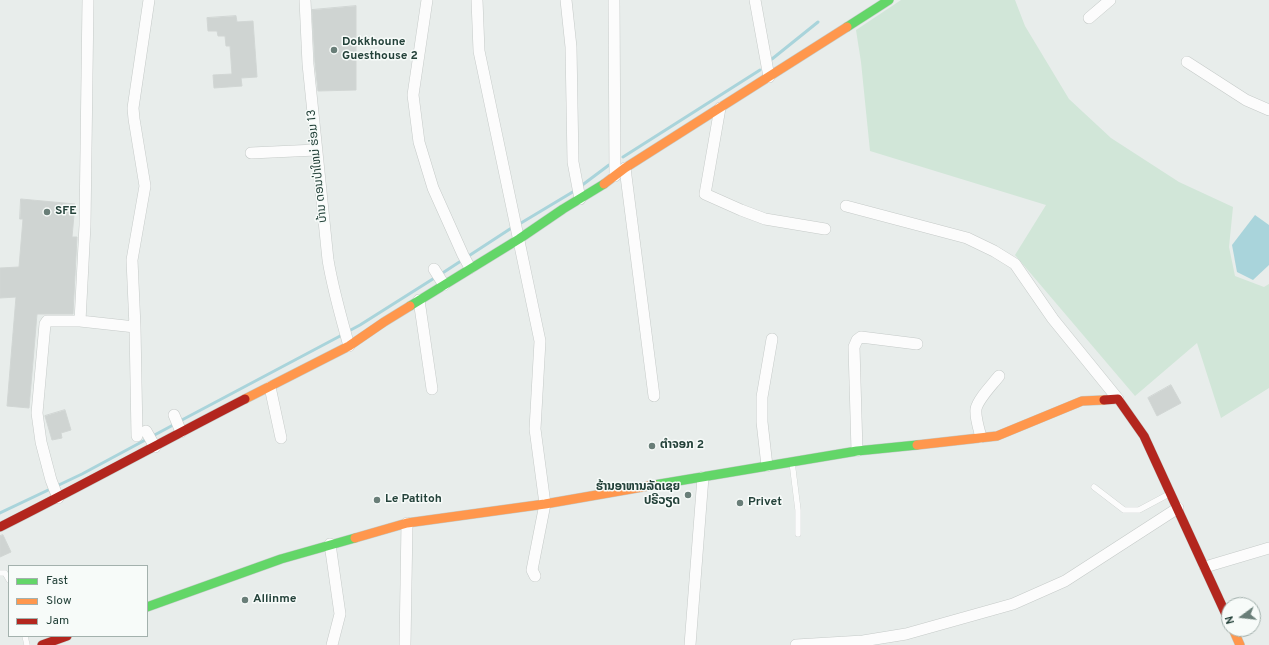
<!DOCTYPE html>
<meta charset="utf-8">
<style>
body{margin:0}
#map{position:relative;width:1269px;height:645px;overflow:hidden;background:#e8edeb;font-family:Overpass,sans-serif}
canvas{display:block}
.legend{position:absolute;left:8px;top:565px;width:140px;height:72px;box-sizing:border-box;background:#f7fbf9;border:1px solid #a3b1ad;margin:0;padding:5px 7px;list-style:none;font-size:12px;color:#24423a}
.legend li{display:flex;align-items:center;gap:8px;height:20px}
.legend b{width:20px;border:1px solid #a3b1ad}
.north{position:absolute;left:1221px;top:597px;width:40px;height:40px;box-sizing:border-box;background:#f7fbf9;border:1px solid #a3b1ad;border-radius:50%;rotate:255deg;font-size:11px;font-weight:700;line-height:16px;text-align:center;color:#24423a}
.north::after{content:'';display:block;margin:auto;width:14px;height:18px;background:#697e78;clip-path:polygon(50% 0,100% 100%,50% 72%,0 100%)}
</style>
<div id="map">
<canvas width="1269" height="645"></canvas>
<ul class="legend">
<li><b style="height:5px;background:#63d668"></b>Fast</li>
<li><b style="height:5px;background:#ff974d"></b>Slow</li>
<li><b style="height:5px;background:#b3261e"></b>Jam</li>
</ul>
<div class="north">N</div>
</div>
<script>
const c = document.querySelector('canvas').getContext('2d');
c.lineJoin = 'round';
function paint(path, color) { c.fillStyle = color; c.fill(path, 'evenodd'); }
function stroke(path, color, width, dash) { c.strokeStyle = color; c.lineWidth = width; c.lineCap = dash ? 'butt' : 'round'; c.setLineDash(dash || []); c.stroke(path); }
function label(font, color, halo, rows, align = 'center') {
  c.font = font + ' Overpass,"Noto Sans Lao",sans-serif'; c.lineWidth = 3; c.setLineDash([]); c.textBaseline = 'middle'; c.strokeStyle = halo; c.fillStyle = color; for (const [text, x, y, turn = 0] of rows) {
    c.save(); c.translate(x, y); c.rotate((+turn || 0) * Math.PI / 180); c.textAlign = isNaN(turn) ? turn : align; if (halo) c.strokeText(text, 0, 0); c.fillText(text, 0, 0); c.restore();
  }
}
paint(new Path2D(`
 M901 0H1015L1025 26 1069 99 1111 138 1179 182 1233 207 1229 247 1235 276 1264 287 1269 284V388L1221 418 1197 343 1135 396 1015 255 1046 205 870 151 861 62 856 30Z`), '#d1e6d8');
paint(new Path2D(`
 M1255 215 1269 225V265L1253 280 1237 272 1232 245Z`), '#a9d4db');
stroke(new Path2D(`
 M772 59 818 22
 M623 157 760 70
 M581 186 609 165
 M521 223 576 190
 M441 274 513 227
 M347 332 360 325 436 277
 M180 421 342 335
 M0 513 82 474 175 424`), '#a9d4db', 3);
const building = new Path2D(`
 M356 6V90L318 91 315 63 312 10Z
 M236 16 237 22 253 21 257 77 241 78 242 86 214 88 213 75 232 74 230 46H226L225 36H218L217 31H208L207 18Z
 M21 199 75 204 72 237H77L73 314H37L29 408 7 406 16 297 0 298V268L19 267 23 219H20Z
 M1171 385 1181 403 1157 416 1148 398Z
 M65 410 71 430 61 433 62 438 52 440 45 416Z
 M3 535 11 552 0 557V536Z`);
paint(building, '#cfd4d2');
stroke(building, '#d1d6d4', 1);
const lane = new Path2D(`
 M792 462 798 510V534
 M1094 487 1124 510H1139L1169 494
 M0 573H5L9 580
 M25 636 27 645`);
const street = new Path2D(`
 M305 0 308 64 328 260C333 290 341 317 349 346
 M427 0 413 95 419 142 433 188 463 255 470 268
 M477 0 479 51 540 341 535 429 545 504 532 570 535 576
 M566 0 571 47 573 162 580 199
 M614 0 615 176
 M755 0 769 77
 M1089 18 1110 0
 M1187 62 1246 100 1269 110
 M720 108 705 194 741 210 765 219 825 229
 M251 153 316 150
 M625 168 654 396
 M846 206 967 238 994 251 1015 264 1053 319 1118 399
 M434 269 444 285
 M419 300 432 389
 M80 321 85 225 88 0
 M270 387 281 438
 M174 415 181 432
 M146 431 155 447
 M137 436 135 327 132 260 145 186 134 119 133 108 149 0
 M981 437C979 429 975 418 976 409 978 399 992 385 999 376
 M857 451 854 347 857 340 861 337 917 344
 M767 466 762 422V397L772 339
 M58 498 51 480 41 442 37 413 45 324 47 321H80L135 327
 M330 544 340 614 332 645
 M1205 567 1269 548
 M405 645 407 523
 M690 645 703 477
 M796 645 863 641 906 634 1013 604 1065 581 1178 508`);
const fast = new Path2D(`
 M847 27 889 0
 M410 306 519 239 563 209 604 184
 M654 485 857 451 917 445
 M147 607 281 559 355 538`);
const slow = new Path2D(`
 M604 184 625 168 847 27
 M245 399 349 346 384 322 410 306
 M917 445 997 436 1082 401 1104 400
 M355 538 407 523 545 504 654 485
 M1233 629 1240 645`);
const jam = new Path2D(`
 M1104 400 1118 399 1144 436 1229 621
 M0 527C82 486 163 441 245 399
 M42 645 67 636`);
stroke(lane, '#c5cac8', 6);
stroke(street, '#c5cac8', 12);
stroke(fast, '#c3cbc8', 10);
stroke(slow, '#c3cbc8', 10);
stroke(jam, '#c3cbc8', 10);
stroke(lane, '#fcfcfc', 5.5);
stroke(street, '#fcfcfc', 11);
stroke(fast, '#63d668', 9);
stroke(slow, '#ff974d', 9);
stroke(jam, '#b3261e', 9);
for (const [x, y, r, color] of [
 [334,50,4,"#697e78"],
 [47,212,4,"#697e78"],
 [652,446,4,"#697e78"],
 [688,495,4,"#697e78"],
 [377,500,4,"#697e78"],
 [740,503,4,"#697e78"],
 [245,600,4,"#697e78"]
]) { const dot = new Path2D(); dot.arc(x, y, r, 0, 2 * Math.PI); c.fillStyle = color; c.fill(dot); stroke(dot, '#f7fbf9', 1.5); }
label('bold 12px', '#24423a', '#f7fbf9', [
 ["Dokkhoune",342,43],
 ["Guesthouse 2",342,57],
 ["SFE",55,212],
 ["ຕຳຈອກ 2",660,446],
 ["ຮ້ານອາຫານລັດເຊຍ",680,488,"right"],
 ["ປຣີວຽດ",680,502,"right"],
 ["Le Patitoh",385,500],
 ["Privet",748,503],
 ["Allinme",253,600]
], 'left');
label('12px', '#24423a', '#f7fbf9', [
 ["ບ້ານ ດອນປ່າໃຫມ່ ຮ່ອມ 13",318,166,-96]
]);
</script>
